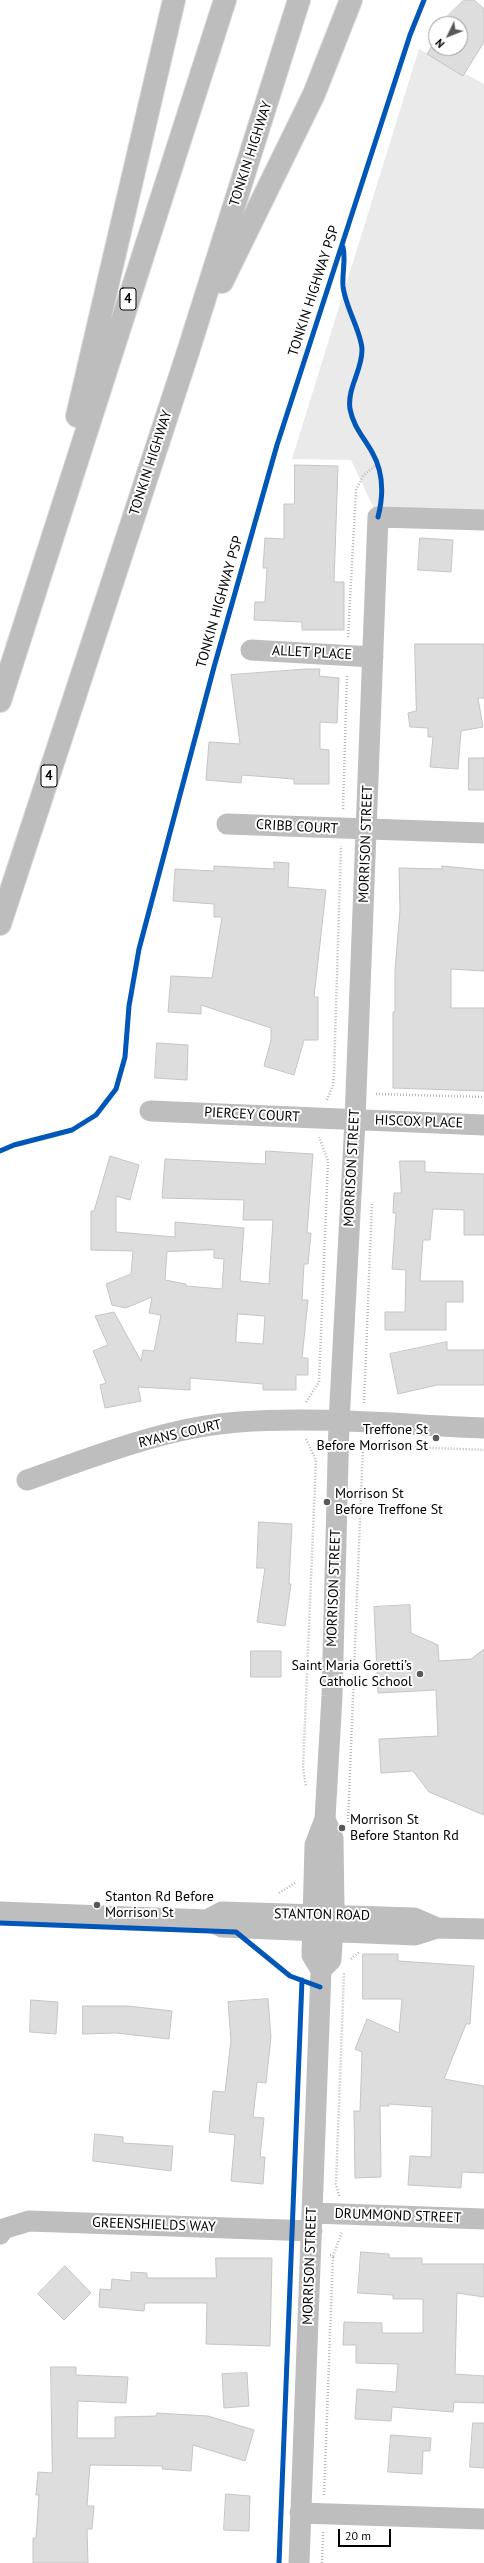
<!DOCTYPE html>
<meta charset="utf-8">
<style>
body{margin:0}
#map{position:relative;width:484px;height:2563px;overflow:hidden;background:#fff;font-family:"PT Sans",sans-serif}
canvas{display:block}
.north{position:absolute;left:428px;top:16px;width:40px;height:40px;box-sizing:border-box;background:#fff;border:1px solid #999;border-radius:50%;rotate:227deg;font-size:11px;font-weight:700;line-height:16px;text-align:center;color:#000}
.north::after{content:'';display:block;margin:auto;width:14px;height:18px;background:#595959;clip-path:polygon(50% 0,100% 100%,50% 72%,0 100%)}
.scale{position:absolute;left:338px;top:2529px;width:53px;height:18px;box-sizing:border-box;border:2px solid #000;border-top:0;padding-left:5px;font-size:12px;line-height:14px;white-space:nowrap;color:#000;-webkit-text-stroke:3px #fff;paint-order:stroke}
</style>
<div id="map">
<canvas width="484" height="2563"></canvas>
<div class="north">N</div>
<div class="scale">20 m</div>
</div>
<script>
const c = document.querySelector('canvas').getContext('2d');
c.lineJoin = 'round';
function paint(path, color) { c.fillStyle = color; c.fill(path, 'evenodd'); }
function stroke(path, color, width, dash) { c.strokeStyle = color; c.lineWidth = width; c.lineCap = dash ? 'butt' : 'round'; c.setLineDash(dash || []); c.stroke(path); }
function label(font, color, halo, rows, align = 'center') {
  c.font = font + ' "PT Sans",sans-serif'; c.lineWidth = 4; c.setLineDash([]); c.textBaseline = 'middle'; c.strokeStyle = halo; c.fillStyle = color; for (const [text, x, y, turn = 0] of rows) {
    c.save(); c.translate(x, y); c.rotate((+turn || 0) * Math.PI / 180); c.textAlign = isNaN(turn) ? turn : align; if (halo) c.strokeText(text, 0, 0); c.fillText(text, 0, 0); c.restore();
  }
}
paint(new Path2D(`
 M419 49 484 84V520L378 517 351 460 292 459Z`), '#eaeaea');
const building = new Path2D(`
 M464 0H474L484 9V42L463 76 427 54 436 39V48H460V24H445L449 19 447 17Z
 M295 465 338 466 334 582H344V630H302V622L254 620 255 602H265L267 568H263L265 538 284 539V504H294Z
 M420 538 453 540 451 572 418 570Z
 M415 644H484V698H478L483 727 461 731 458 769 430 767 433 737H428V728L410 727 408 713 416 711Z
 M306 669H320L319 676 339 678 337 723 320 722V749L329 750V784H294V779L242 775 241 783 206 780 209 742 240 744 231 675Z
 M469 758H484V790H469Z
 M274 862 289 863 288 887 326 890 314 997H318V1040H304L294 1075 264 1066 271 1040V1028L201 1005V1014L168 1012 171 976 212 978 222 917H214V904L173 901 175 869 214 871V866L274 869Z
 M442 866 484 870V971L451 969V1008H484V1091L393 1088V1012H395V971L400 910 399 868 442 869Z
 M157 1043 188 1045 187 1080 155 1078Z
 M266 1151 313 1154 307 1233H311L308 1264H304L302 1300H308L302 1358H308V1375H296V1390H263V1384L190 1378V1390L138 1387 141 1401 105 1408 100 1385 106 1383 93 1351 108 1345 95 1316 114 1312 141 1361 143 1350 154 1351 161 1315 149 1313 152 1297 126 1308 112 1305 106 1284 131 1274 133 1251 91 1250V1211H94L110 1156 139 1165 130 1200 116 1196V1232L175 1237V1222L244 1228 240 1281 269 1284 273 1220H243L244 1200 162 1198 165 1159 265 1164ZM214 1250V1258L224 1259 222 1289 186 1286V1284L165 1280 167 1252ZM238 1314 265 1316 263 1344 236 1342Z
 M400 1161H425V1172L484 1174V1235H464V1210L433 1209 430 1240H423L420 1281H463V1302H446V1330H385V1312H405L406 1270 392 1269 396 1213H393L394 1193H401Z
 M447 1342V1350H484V1385H437L398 1394 390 1354Z
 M259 1522 292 1524 289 1584H291L285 1626 257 1622 265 1568H257Z
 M410 1605 411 1633 438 1645 439 1661 471 1659 484 1649V1815L429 1792 413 1771 381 1773 379 1739 438 1736 436 1690 378 1693 374 1607Z
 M251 1651H281V1677H251Z
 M363 1954H398V1961L474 1966 470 2024H466L444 2079 484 2086V2173L462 2172 461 2188 408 2185 410 2156 431 2157 432 2107 389 2104V2106H380L381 2177 355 2178 354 2111H360L362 2052 355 2049 367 2019 399 2033 402 1999H363Z
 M268 1999 271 2037 266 2083 257 2082 253 2117 264 2118 260 2157H265L263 2184 231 2181 235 2135 209 2132 213 2091 225 2092 231 2040 228 2002Z
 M31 2000 58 2002 56 2034 30 2032Z
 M83 2006H128L172 2011 169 2039 116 2033 83 2034Z
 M95 2134 123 2137V2143L173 2146 171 2171 93 2161Z
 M361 2252 389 2254V2258H422V2264H484V2297L457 2293 455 2374 484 2376V2403L454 2402 453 2412 392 2407 391 2421 355 2419 357 2389 396 2392 398 2364 356 2363V2345H343L344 2322 382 2323V2333H423V2299H393V2295L358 2293Z
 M216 2258H272L270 2346 206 2344 207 2303H145L144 2311 99 2307 100 2289 111 2290 112 2279 131 2281V2272L147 2273V2278H216Z
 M65 2266 91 2293 64 2320 38 2294Z
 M51 2367H76V2375L128 2377 126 2403 78 2401 77 2438H115V2417L156 2416 157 2413 208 2416 254 2430 245 2461 193 2445 191 2471 162 2469 163 2466 90 2465 87 2506H94L92 2529H87L88 2563H33V2538H36L39 2495H36L38 2472 52 2473Z
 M247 2373 249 2406 224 2408 222 2374Z
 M473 2423H484V2468L470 2467Z
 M391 2435 431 2438 430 2451H423L422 2474 388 2472Z
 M226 2494 250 2496 249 2531 224 2530Z`);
paint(building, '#ddd');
stroke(building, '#c5c5c5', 1);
const highway = new Path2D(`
 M222 282 314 94 351 0
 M77 416 174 0
 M0 701 225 0
 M0 924 187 355 299 0`);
stroke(highway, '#dbdbdb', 24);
stroke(new Path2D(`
 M348 637 356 490 363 476 377 464
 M343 809 347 674
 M376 1094 484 1097
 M327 1100 333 1085 334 1072 341 846
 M306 1402 319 1382 320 1357 328 1161 319 1137
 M364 1403 372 1202
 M306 1439 316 1460 303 1768 306 1786
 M348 1822 363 1445 484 1450
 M279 1893 295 1883
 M351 1959 359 1952
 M339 2196 336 2184 344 1973
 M330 2255 333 2256 342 2232
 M324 2495 333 2256
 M322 2563 323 2532`), '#b8b8b8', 2.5, [1, 2]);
stroke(new Path2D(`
 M251 650 373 657
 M227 824 484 833
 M150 1111 484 1125
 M27 1480C95 1456 167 1427 239 1422 320 1416 403 1425 484 1428
 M0 1912 207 1920 222 1927 415 1935 437 1928 484 1929
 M207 1920 222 1912 414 1918 437 1928
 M321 1970 331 1960 334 1909 333 1838 325 1819
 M313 2213 484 2219
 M0 2234 3 2229 29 2221 312 2231
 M300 2513 484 2519
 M299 2563 321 1970 312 1955 315 1845 325 1819 332 1696 339 1422 355 1120 378 517 484 520`), '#bebebe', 21);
stroke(highway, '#bdbdbd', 22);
stroke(new Path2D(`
 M343 247C346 260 342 272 343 286 345 307 362 333 362 350 362 371 347 388 350 409 353 426 364 438 372 452 384 473 384 494 378 517
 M0 1151 14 1145 72 1130 96 1115 116 1089 125 1057 129 1006 139 949 214 667 277 445 410 35 424 0
 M0 1923 236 1932 290 1976 320 1987
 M279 2563 302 1980`), '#0057b8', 5);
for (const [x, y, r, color] of [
 [436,1438,4,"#595959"],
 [327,1502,4,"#595959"],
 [420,1674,4,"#595959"],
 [342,1828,4,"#595959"],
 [97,1905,4,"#595959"]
]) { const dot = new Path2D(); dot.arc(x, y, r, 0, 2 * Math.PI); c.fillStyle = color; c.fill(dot); stroke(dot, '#fff', 1.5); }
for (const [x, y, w] of [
 [128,299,16],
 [49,776,16]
]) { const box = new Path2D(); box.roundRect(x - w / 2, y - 11, w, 22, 3); c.fillStyle = '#fff'; c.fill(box); stroke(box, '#000', 1); }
label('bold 13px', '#000', null, [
 ["4",128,299],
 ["4",49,776]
]);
label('14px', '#000', '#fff', [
 ["TONKIN HIGHWAY",251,154,-72],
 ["TONKIN HIGHWAY PSP",314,291,-72],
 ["TONKIN HIGHWAY",151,463,-72],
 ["TONKIN HIGHWAY PSP",220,602,-74],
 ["ALLET PLACE",312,653,3],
 ["CRIBB COURT",297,827,3],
 ["MORRISON STREET",366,844,-88],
 ["PIERCEY COURT",252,1115,3],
 ["HISCOX PLACE",419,1122,2],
 ["MORRISON STREET",352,1168,-87],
 ["RYANS COURT",180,1434,-13],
 ["MORRISON STREET",334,1588,-88],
 ["STANTON ROAD",322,1915,1],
 ["DRUMMOND STREET",398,2216,2],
 ["GREENSHIELDS WAY",154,2225,2],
 ["MORRISON STREET",310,2266,-88]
]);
label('14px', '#000', '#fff', [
 ["Treffone St",428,1430,"right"],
 ["Before Morrison St",428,1446,"right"],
 ["Morrison St",335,1494],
 ["Before Treffone St",335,1510],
 ["Saint Maria Goretti’s",412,1666,"right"],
 ["Catholic School",412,1682,"right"],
 ["Morrison St",350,1820],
 ["Before Stanton Rd",350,1836],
 ["Stanton Rd Before",105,1897],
 ["Morrison St",105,1913]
], 'left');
</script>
